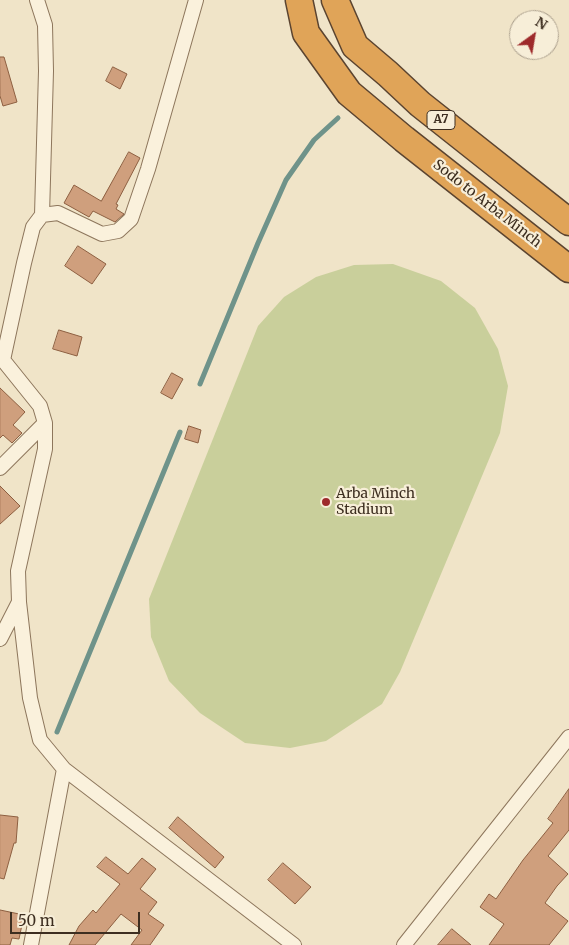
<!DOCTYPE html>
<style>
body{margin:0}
#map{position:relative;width:569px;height:945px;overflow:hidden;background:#f0e4c8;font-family:Merriweather,serif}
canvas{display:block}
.north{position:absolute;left:509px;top:10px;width:50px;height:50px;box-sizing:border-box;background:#f7eed8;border:1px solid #ada18e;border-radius:50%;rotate:32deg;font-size:14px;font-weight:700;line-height:20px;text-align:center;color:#3d2e20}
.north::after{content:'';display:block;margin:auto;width:18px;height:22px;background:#9e2a2b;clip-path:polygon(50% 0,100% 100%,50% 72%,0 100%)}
.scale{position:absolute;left:10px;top:912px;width:130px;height:22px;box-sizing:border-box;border:2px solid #3d2e20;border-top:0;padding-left:6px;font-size:15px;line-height:18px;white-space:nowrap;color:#3d2e20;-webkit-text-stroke:4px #f7eed8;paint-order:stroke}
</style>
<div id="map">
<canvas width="569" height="945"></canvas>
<div class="north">N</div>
<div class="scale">50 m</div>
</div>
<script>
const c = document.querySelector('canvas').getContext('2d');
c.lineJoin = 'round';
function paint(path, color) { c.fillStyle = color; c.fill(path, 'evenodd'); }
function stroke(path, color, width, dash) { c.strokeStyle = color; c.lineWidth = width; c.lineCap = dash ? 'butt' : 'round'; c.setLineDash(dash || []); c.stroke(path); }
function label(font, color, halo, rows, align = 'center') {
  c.font = font + ' Merriweather,serif'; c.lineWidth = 4.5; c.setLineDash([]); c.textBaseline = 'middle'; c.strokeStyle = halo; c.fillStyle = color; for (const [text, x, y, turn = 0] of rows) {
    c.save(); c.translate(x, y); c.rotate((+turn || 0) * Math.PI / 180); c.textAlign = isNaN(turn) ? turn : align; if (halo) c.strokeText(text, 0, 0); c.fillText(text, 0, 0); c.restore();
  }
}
paint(new Path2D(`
 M393 264 441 281 475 308 498 349 508 386 500 433 400 672 382 704 326 741 290 748 245 743 200 713 169 681 151 637 149 599 258 326 284 297 316 277 354 265Z`), '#c9cf9b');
stroke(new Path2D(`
 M200 384 258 243 286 180 314 140 338 118
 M57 732 180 432`), '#6f938a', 5);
const building = new Path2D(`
 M0 57H4L17 102 3 106 0 96Z
 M113 67 127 74 120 89 106 81Z
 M129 152 140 158 116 204 118 205 116 209 124 214 115 222 93 211 89 217 64 203 74 185 101 201Z
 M78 246 106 264 92 284 65 266Z
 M59 330 82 337 77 356 53 349Z
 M172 373 183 379 172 399 161 393Z
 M0 388 25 412 13 425 22 433 12 443 3 435 0 438Z
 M189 426 201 430 198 443 185 439Z
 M0 486 20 506 0 524Z
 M569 789V830L548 856 568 874 557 886 545 903 568 921 549 945H489L504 924 480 907 489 894 496 899 523 860 553 823 548 819Z
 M0 815 18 817 16 843H14L4 879 0 878Z
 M178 817 224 857 215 868 169 828Z
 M106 857 128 874 142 858 156 869 140 889 157 902 148 914 164 925 150 945H131L142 930 121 914 95 945H69L79 926 93 910 96 913 120 884 97 867Z
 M283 863 311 887 295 904 268 880Z
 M0 910 24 915 19 939 12 938 10 945H0Z
 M452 929 471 945H438Z`);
paint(building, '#cf9f7d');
stroke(building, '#8d5f41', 1);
const street = new Path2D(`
 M42 215 58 213 102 234 118 231 131 219 148 169 196 0
 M0 357 3 360 40 406 45 423V449L18 571 19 602 30 698 40 740 64 769 294 945
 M3 360 24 263 33 227 42 215 46 71 45 25 37 0
 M0 468 45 423
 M0 639 19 602
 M31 945 64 769
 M404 945 569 737`);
const highway = new Path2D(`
 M299 0 306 33 349 93 404 139 569 269
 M335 0 355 46 388 74 420 104 569 222`);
stroke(street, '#8d765c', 16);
stroke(highway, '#5b4430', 29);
stroke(street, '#faf1dc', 14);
stroke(highway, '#e0a458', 26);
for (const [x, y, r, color] of [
 [326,502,5,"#9e2a2b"]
]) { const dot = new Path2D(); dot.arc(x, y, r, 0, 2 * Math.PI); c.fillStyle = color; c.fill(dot); stroke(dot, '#f7eed8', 2); }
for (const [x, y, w] of [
 [441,120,28]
]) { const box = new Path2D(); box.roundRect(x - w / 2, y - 9.5, w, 19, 4); c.fillStyle = '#f7eed8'; c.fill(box); stroke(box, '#3d2e20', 1); }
label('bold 12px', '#3d2e20', null, [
 ["A7",441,120]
]);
label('14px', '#3d2e20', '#f7eed8', [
 ["Sodo to Arba Minch",487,204,38]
]);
label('14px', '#3d2e20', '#f7eed8', [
 ["Arba Minch",336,494],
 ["Stadium",336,510]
], 'left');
</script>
